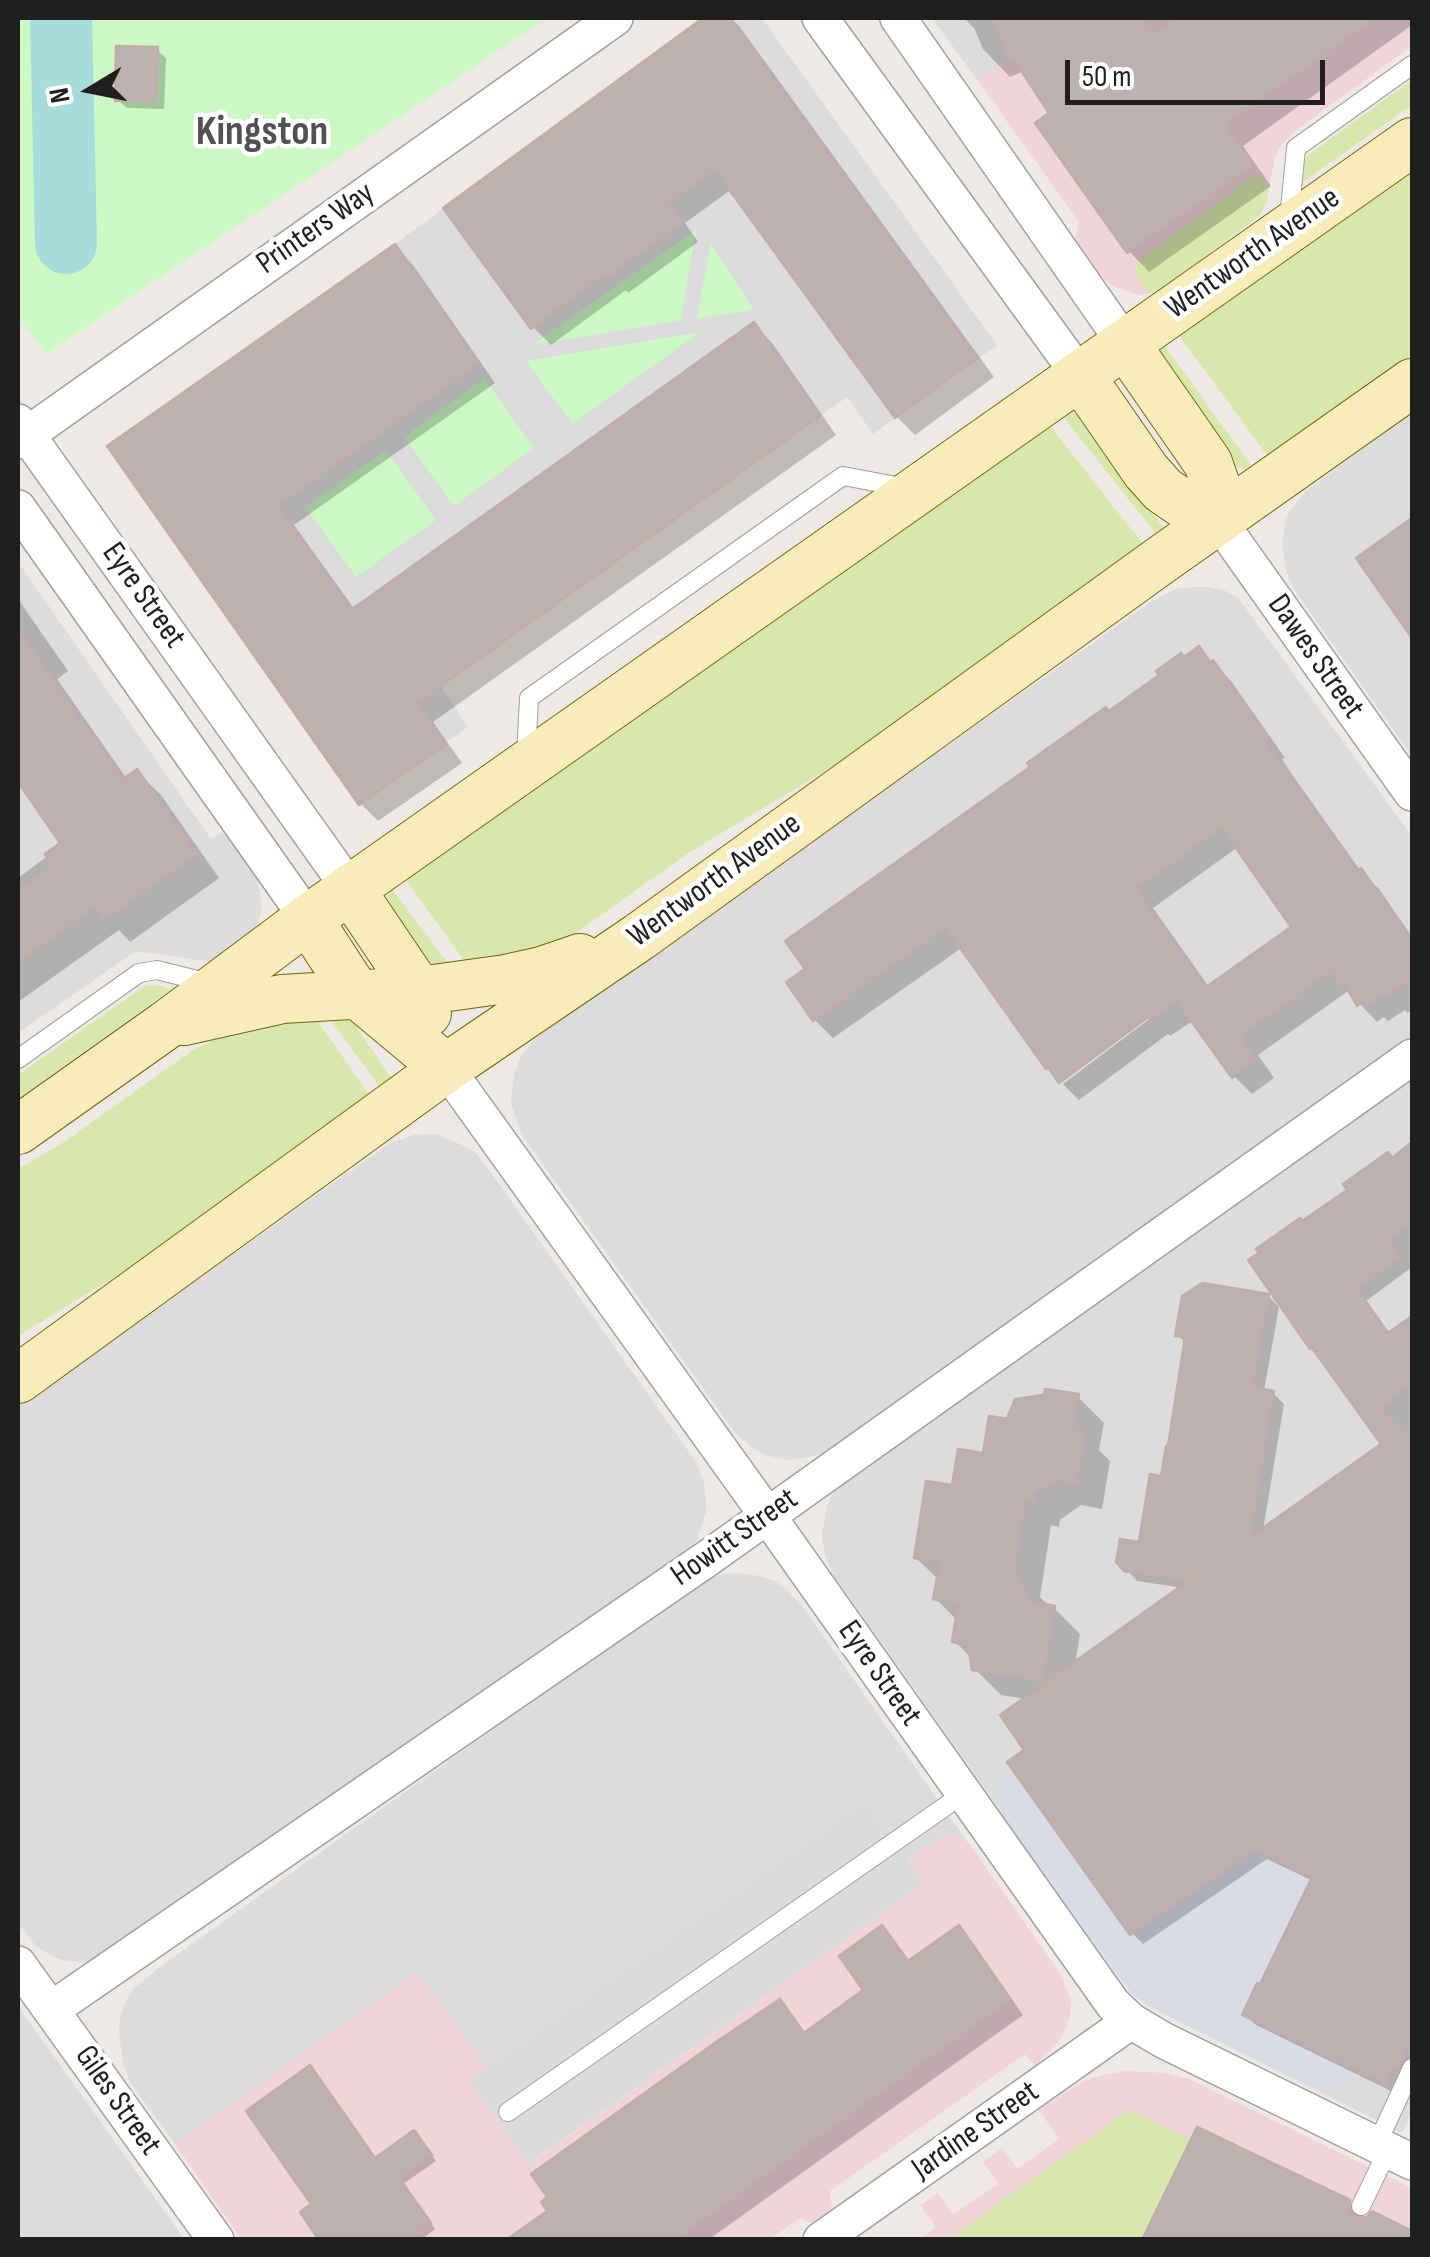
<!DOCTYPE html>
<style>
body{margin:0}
#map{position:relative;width:1430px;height:2257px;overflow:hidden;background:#efe9e5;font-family:"Sofia Sans Condensed",sans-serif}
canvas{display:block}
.frame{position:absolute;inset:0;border:20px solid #1f1f1f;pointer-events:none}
.north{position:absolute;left:40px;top:40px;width:100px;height:100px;-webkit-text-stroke:8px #fff;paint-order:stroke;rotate:260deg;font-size:28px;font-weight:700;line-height:40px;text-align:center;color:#1f1f1f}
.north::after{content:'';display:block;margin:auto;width:35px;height:45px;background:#1f1f1f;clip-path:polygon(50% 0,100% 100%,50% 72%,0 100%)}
.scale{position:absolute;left:1065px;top:60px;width:260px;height:45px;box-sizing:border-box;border:5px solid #1f1f1f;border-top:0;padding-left:12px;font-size:30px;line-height:35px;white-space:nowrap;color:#1f1f1f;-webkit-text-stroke:8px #fff;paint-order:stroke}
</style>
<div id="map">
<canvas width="1430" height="2257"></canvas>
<div class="frame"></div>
<div class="north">N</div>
<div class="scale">50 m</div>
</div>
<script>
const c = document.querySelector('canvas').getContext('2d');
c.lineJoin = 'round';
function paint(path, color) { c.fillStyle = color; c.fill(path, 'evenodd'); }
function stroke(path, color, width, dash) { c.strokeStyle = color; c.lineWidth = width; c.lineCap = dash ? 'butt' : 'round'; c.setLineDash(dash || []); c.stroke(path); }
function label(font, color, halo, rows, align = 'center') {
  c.font = font + ' "Sofia Sans Condensed",sans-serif'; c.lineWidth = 9; c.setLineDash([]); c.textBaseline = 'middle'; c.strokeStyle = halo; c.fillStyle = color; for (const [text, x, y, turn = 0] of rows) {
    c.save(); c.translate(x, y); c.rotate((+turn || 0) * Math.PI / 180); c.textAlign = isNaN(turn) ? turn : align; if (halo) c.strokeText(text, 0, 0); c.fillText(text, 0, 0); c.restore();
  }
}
paint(new Path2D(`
 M703 18H762L997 345 873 434 847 397 441 686 468 727 359 805 107 446 395 244Z
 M932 18H1072L978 81Z
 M1412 413V756L1295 591 1286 571 1282 545 1285 523 1290 510 1306 491Z
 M18 562 211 839 222 832 239 844 257 872 262 909 257 926 253 932 212 961H204L142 952 133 953 18 1033Z
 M1193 587H1210L1226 591 1239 599 1412 836V1039L829 1453 790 1460 769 1456 756 1451 736 1434 522 1135 511 1103 514 1075 520 1058 531 1043 546 1030 1152 601 1175 589Z
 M1412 1074V2111L1402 2133 1154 2009 1130 1992 834 1576 825 1556 822 1535 827 1505 836 1488 848 1476Z
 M436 1134 467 1147 476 1153 487 1167 696 1462 704 1482 706 1501V1512L697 1540 690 1550 88 1963 66 1961 53 1957 35 1945 18 1923V1406L389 1144 413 1135Z
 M735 1573 760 1576 775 1581 787 1590 803 1607 921 1776 924 1791 919 1802 886 1827 866 1799 487 2067 417 1972 175 2144 130 2082 123 2063 119 2032 120 2019 125 2003 133 1989 161 1966 700 1582 722 1574Z
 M18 2006 184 2239H18Z`), '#dddcdc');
paint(new Path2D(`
 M1072 18H1412V46L1295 131 1281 145 1275 157 1266 203 1260 215 1164 287 1155 292 1139 295 1112 286 1101 276 1075 239 1079 222 978 81Z
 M950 1834 960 1836 969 1843 1061 1975 1071 2000 1070 2015 1065 2031 1056 2045 1035 2066 1025 2054 830 2191 832 2209 812 2223 799 2219 770 2239H241L175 2144 417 1972 487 2067 469 2081 529 2164 925 1883 908 1858 939 1838Z
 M1126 2071 1166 2073 1189 2079 1412 2188V2239L918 2240 936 2227 920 2205 938 2193 953 2214 998 2184 983 2162 1002 2148 1017 2169 1059 2139 1038 2109 1084 2081 1102 2075Z`), '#f0d4da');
paint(new Path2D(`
 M1412 80V105L1300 184 1301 166 1308 155Z
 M1412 164V359L1275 455 1266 454 1176 331Z
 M1258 173 1269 188 1266 203 1260 215 1164 287 1149 293 1135 273 1137 262Z
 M1162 342 1251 465 1246 469 1236 467 1229 460 1155 346Z
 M1066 412 1082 415 1089 422 1162 526 1163 532 1159 538 1061 414Z
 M1047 422 1146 548 863 748 690 852 573 935 541 952 475 971 463 959 405 879Z
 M392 889 454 971 431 969 384 902Z
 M146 985 164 986 170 990 18 1099V1075Z
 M324 1011 348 1015 392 1079 382 1090Z
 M311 1012 373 1100 180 1237 18 1336V1169L64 1142 193 1050 248 1024Z
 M1129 2110 1204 2145 1158 2239 947 2240Z`), '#d8e8ac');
paint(new Path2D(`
 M18 18H547L46 354 18 317Z
 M696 230 681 320 532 345Z
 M711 243 754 310 697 318Z
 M700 332 572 424 526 361Z
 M484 378 534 448 454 506 404 437Z
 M386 450 436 520 356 577 305 507Z`), '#cbf8c3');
paint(new Path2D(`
 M921 1776 966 1840 954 1835H944L908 1858 925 1883 528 2164 468 2080 866 1799 886 1827 919 1802 924 1791Z`), '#dbdbdb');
paint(new Path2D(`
 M1012 1762 1255 1825 1337 1865 1365 2053 1350 2080 1334 2088 1305 2085 1154 2009 1135 1997 1114 1971 1003 1816 1000 1806 999 1785 1007 1767Z`), '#d9dce5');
paint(new Path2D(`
 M707 18H731L739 26 994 377 915 435 897 417 732 189 685 223 698 242 628 293 626 290 551 345 533 327 446 208Z
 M964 18H1412V25L1243 146 1271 186 1149 272 1129 251 1052 114 1024 71 1010 77 983 49 974 28Z
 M157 50 166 58 164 109 127 108 118 100Z
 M395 247 413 265 495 383 294 525 355 610 754 325 772 343 836 435 433 722 462 763 378 821 360 803 110 447Z
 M1412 521V635L1359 559Z
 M18 599 68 671 57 679 127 779 137 772 161 795 219 878 130 942 119 930 18 1002V878L64 844 18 778Z
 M1199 649 1231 681 1285 758 1282 759 1293 776 1362 873 1379 889 1412 937V1009L1408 1013 1405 1010 1388 1021 1384 1017 1377 1022 1348 991 1258 1055 1274 1078 1252 1094 1234 1076 1194 1020 1170 1036 1168 1034 1079 1100 1063 1084 1160 1011 1157 1007 1060 1080 1048 1068 963 947 833 1038 815 1020 789 983 1109 714ZM1238 847 1295 927 1209 987 1153 908Z
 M1412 1145V1267L1366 1301 1390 1335 1412 1319V2072L1397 2094 1256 2025 1245 2014 1261 1987 1313 1881 1267 1859 1143 1944 1132 1933 1028 1751 1027 1699 1001 1695 975 1669 973 1660 955 1641 958 1621 936 1599 939 1580 916 1558 954 1488 985 1456 1009 1422 1078 1397 1104 1423 1099 1450 1110 1461 1102 1509 1081 1505 1060 1520 1059 1527 1051 1525 1040 1597 1046 1603V1606L1054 1608 1080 1634 1075 1665 1183 1588 1137 1581 1126 1569 1141 1545 1163 1479 1187 1344 1178 1335 1268 1296 1279 1307 1264 1391 1273 1393 1284 1404 1263 1531 1384 1445 1323 1358 1312 1348 1302 1224Z
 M882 1928 895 1942 910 1962 958 1929 972 1942 1023 2015 708 2240H510L550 2211 779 2002 793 2016 806 2034 867 1991Z
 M420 2139 436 2161 403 2184 435 2229 421 2240H322L315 2204 376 2160Z
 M1348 2203 1362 2216V2220L1373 2214 1412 2234V2240H1144Z`), '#0003');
stroke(new Path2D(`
 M61 18 66 243`), '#a6dcdb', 62);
const building = new Path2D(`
 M703 18H730L977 358 895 418 715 170 669 204 682 223 608 277 606 273 531 329 443 208Z
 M992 18H1143L1155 33 1177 18H1376L1225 125 1253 165 1127 253 1035 123 1049 113 1012 57 1009 59Z
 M116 46 158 47 156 101H115Z
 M395 244 479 364 278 506 351 610 754 322 820 416 417 703 446 744 359 805 107 446Z
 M1412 518V638L1356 558Z
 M18 629 123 779 137 769 197 854 105 920 96 907 18 963V890L52 865 45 854 60 843 18 782Z
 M1199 646 1210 662 1213 660 1269 738 1266 740 1275 755 1314 810 1358 870 1361 868 1412 941V978L1388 996 1385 993 1368 1005 1365 1000 1357 1006 1345 985 1341 988 1330 972 1241 1036 1257 1059 1232 1078 1177 1001 1150 1020 1148 1017 1059 1083 1048 1067 1046 1069 946 928 813 1021 786 982 805 969 785 941 1030 767 1027 763 1106 707 1109 711 1159 675 1156 671 1181 653 1184 657ZM1222 828 1291 927 1206 987 1136 889Z
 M1412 1142V1223L1389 1240 1401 1258 1357 1289 1388 1333 1412 1316V1384L1380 1408 1412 1438V2039L1398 2069 1394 2067 1386 2085 1242 2015 1257 1983 1260 1984 1312 1877 1255 1850 1130 1935 1007 1762 1024 1750 1000 1715 1188 1581 1124 1571 1116 1562 1120 1539 1139 1542 1150 1474 1161 1476 1166 1446H1168L1185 1337 1175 1336 1182 1296 1202 1283 1269 1294 1253 1387 1274 1391 1250 1537 1381 1444 1312 1348 1310 1349 1248 1260 1259 1253 1256 1249 1300 1218 1302 1221 1347 1190 1343 1184 1388 1152 1392 1158Z
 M1045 1389 1079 1394 1073 1431 1085 1433 1077 1484 1055 1480 1035 1494 1034 1502 1025 1501 1014 1574 1022 1575 1021 1583 1035 1602 1055 1606 1043 1682 972 1670 968 1645 952 1642 958 1604 933 1599 940 1563 914 1558 926 1481 952 1485 958 1449 983 1453 989 1416 1007 1419 1015 1399 1044 1395Z
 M882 1925 908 1961 959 1925 1011 2000 675 2240H506L547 2211 541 2202 547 2197 531 2174 719 2040 780 1999 804 2033 863 1990 839 1956Z
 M310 2065 375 2158 414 2130 432 2155 399 2178 431 2223 407 2240H319L300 2212 311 2204 246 2111Z
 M1197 2127 1350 2200V2212L1356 2218 1367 2217 1372 2211 1412 2231V2240H1142Z`);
paint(building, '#bcb1ae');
stroke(building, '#c1ada7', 2.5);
const service = new Path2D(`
 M1289 219 1296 148 1412 65
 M526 757 529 698 843 476 907 488
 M18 1059 139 973 157 970 213 984
 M508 2112 963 1794
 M1377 2144 1412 2068
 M1361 2206 1388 2150`);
const minor = new Path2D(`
 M820 18 1081 377
 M898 18 1126 345
 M18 422 350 889
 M18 441 615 18
 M18 508 308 919
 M1218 520 1412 793
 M446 1068 767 1515 1113 2004 1131 2021 1163 2040 1412 2162
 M18 1964 216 2240
 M52 2009 708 1558 1412 1057
 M821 2240 1131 2021`);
const secondary = new Path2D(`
 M1081 377 1146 471 1163 490 1195 512 1218 520 1216 486 1208 463 1126 345
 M350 889 419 991 427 1013
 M308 919 356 993 446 1068
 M184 1021 282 999 419 991 506 979 542 971 580 958
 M18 1130 166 1025 308 919 1412 142
 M18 1379 446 1068 639 937 1161 560 1412 383`);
stroke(service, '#a0a0a0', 20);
stroke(minor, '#a0a0a0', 38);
stroke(secondary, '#746607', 50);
stroke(service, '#fff', 18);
stroke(minor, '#fff', 35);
stroke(secondary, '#f8edba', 48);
label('32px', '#1f1f1f', '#fff', [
 ["Printers Way",316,229,-35],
 ["Wentworth Avenue",1253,254,-35],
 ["Eyre Street",143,596,55],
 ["Dawes Street",1315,657,55],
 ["Wentworth Avenue",715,881,-36],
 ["Howitt Street",735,1538,-35],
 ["Eyre Street",879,1674,55],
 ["Giles Street",117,2101,55],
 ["Jardine Street",976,2131,-35]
]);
label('bold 42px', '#525252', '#fff', [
 ["Kingston",262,133]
]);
</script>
